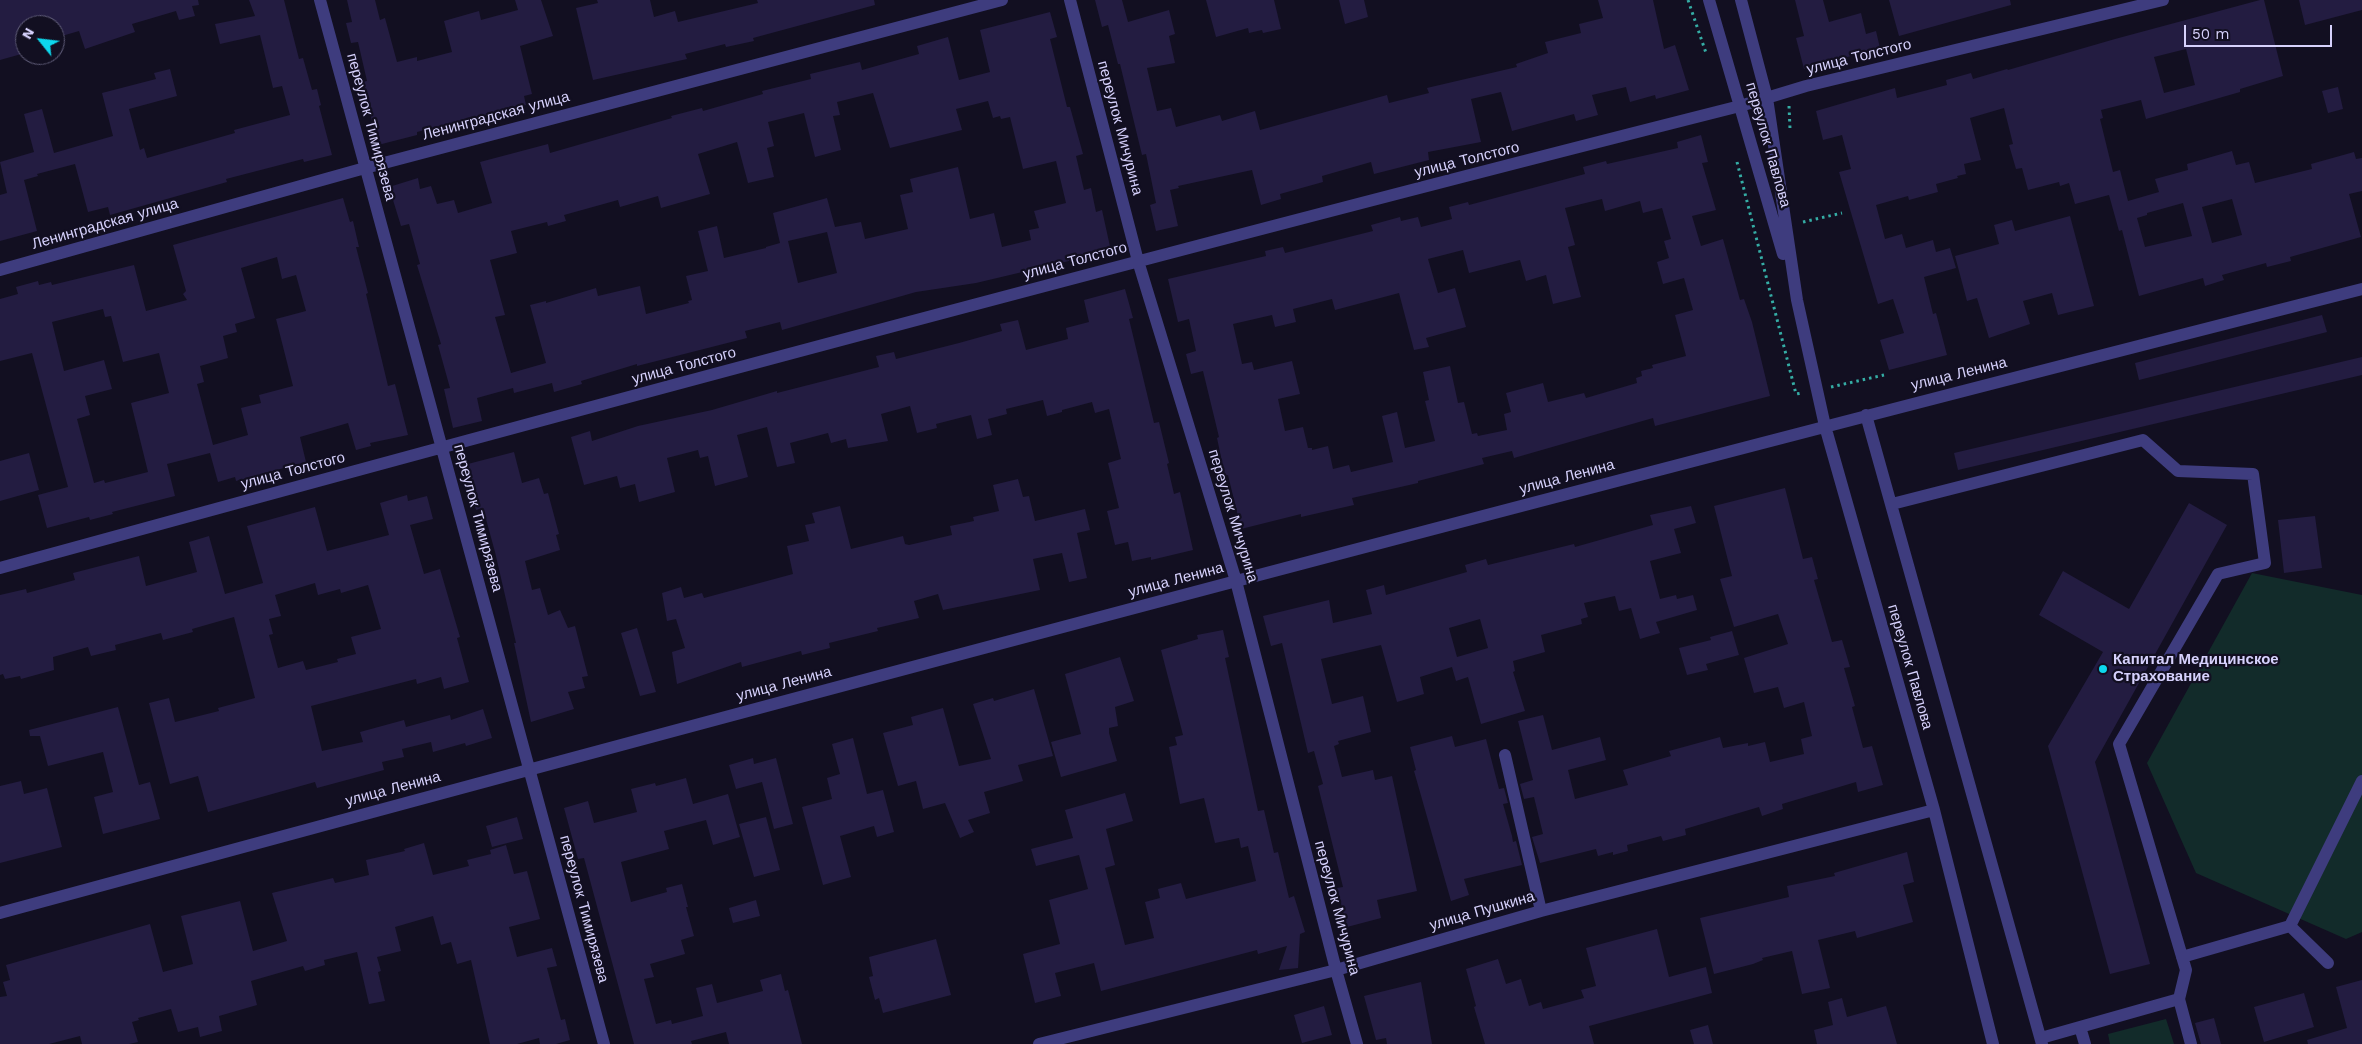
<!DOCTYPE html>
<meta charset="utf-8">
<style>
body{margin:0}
#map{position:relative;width:2362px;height:1044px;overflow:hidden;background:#120f21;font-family:"Work Sans",sans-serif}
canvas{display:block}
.north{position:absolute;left:15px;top:15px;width:50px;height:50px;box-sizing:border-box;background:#120f21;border:1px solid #605d79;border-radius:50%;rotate:299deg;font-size:14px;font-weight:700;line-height:20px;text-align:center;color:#d6d1fc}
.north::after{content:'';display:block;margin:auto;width:18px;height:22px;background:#0dd8ed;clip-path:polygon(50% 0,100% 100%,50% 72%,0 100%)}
.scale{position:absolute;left:2184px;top:25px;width:148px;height:22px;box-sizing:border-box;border:2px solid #d6d1fc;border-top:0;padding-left:6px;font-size:15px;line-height:18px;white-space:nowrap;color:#d6d1fc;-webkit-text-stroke:4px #120f21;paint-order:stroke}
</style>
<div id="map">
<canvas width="2362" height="1044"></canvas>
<div class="north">N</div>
<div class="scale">50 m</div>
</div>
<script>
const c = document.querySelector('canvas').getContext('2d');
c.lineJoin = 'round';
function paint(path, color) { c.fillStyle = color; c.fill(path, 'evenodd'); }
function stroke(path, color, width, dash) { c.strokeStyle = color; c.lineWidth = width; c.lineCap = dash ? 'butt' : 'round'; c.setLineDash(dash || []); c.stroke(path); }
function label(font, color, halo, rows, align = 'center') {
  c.font = font + ' "Work Sans",sans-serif'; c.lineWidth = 4.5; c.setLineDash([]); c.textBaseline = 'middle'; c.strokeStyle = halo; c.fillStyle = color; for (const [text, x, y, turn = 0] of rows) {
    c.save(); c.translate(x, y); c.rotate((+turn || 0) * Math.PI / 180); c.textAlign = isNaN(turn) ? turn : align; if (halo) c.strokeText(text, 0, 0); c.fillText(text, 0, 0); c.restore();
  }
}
paint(new Path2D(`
 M2252 573 2362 595V932L2346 939 2196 873 2147 763Z
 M2166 1019 2174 1044H2110L2108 1034Z`), '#122b2a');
paint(new Path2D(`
 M0 0H198L199 5 192 6 195 16 179 20 176 11 132 24 135 32 85 49 79 31 55 38V25H25V53L0 60Z
 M249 0H284L299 59 303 58 312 90 317 89 321 105 319 106 332 155 304 162 303 159 226 179 227 182 110 215 108 207 88 212 75 164 37 174 38 176 24 180 37 231 0 241V195L7 193 0 162 34 152 24 114 42 109 54 153 113 136 102 93 156 79 154 73 170 69 177 96 129 109 140 150 144 148 147 158 235 133 234 130 290 115 282 86 273 88 260 35 220 44 215 24 255 16Z
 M347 0H375L380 20 385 18 397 62 417 57V61L452 52 444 21 479 11 481 20 518 10 515 0H541L553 36 520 46 532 94 524 96 526 105 417 132V135L378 145 362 82 367 81 358 42 351 43 346 23 352 22Z
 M597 0H650L654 17 675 11 678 22 758 3 757 0H874L875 5 753 38 754 41 726 47 725 44 685 54 687 59 593 80 576 8 598 3Z
 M1095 0H1122L1128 22 1169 10 1175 34 1169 36 1175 63 1147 68 1157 111 1171 108 1176 127 1220 115 1222 121 1255 111 1260 130 1387 95 1389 103 1429 93 1427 88 1431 87 1517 67 1516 64 1548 53 1545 42 1581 33 1579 24 1603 18 1598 0H1653L1664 49 1675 45 1689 90 1656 99 1655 95 1630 102 1626 87 1592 95 1598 115 1576 121 1574 114 1512 131 1501 92 1471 99 1481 142 1428 152 1429 160 1374 174 1371 162 1322 176 1323 182 1280 194 1281 199 1261 205 1252 170 1178 186 1179 188 1170 190 1178 226 1156 231 1150 205 1156 203 1146 154 1142 155 1120 64H1118L1108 25 1102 27Z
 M1206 0H1274L1281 29 1263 33 1262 30 1249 33 1248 28 1216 37Z
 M1339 0H1364L1368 17 1345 24Z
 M1795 0H1823L1829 22 1861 13 1866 34 1876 31 1880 48 1804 69 1796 38 1804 36Z
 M1889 0H2010L2011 5 1899 36Z
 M2260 0H2264L2283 76 2240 89V92L2146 119 2141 100 2101 110 2103 118 2100 119 2113 172 2120 170 2128 201 2159 192 2155 179 2188 170 2187 164 2232 151 2236 165 2249 162 2255 183 2312 169 2311 164 2354 152 2356 159 2362 158V191L2349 194 2361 237 2290 257 2291 261 2267 267 2266 263 2222 275 2224 280 2205 286 2203 278 2139 296 2122 230 2119 231 2109 195 2075 204 2069 183 2060 186 2059 182 2028 190 2022 168 2016 169 2009 145 2013 144 2004 108 1970 118 1981 160 1964 164 1966 174 1957 176 1958 178 1936 184 1938 192 1909 200 1908 196 1876 205 1885 239 1902 234 1906 248 1933 240 1936 252 1950 248 1956 268 1924 277 1933 314 1936 313 1947 355 1889 370 1880 340 1904 333 1893 299 1878 304 1839 172 1851 169 1842 135 1823 140 1816 111 1895 88 1897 98 1947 85 1946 80 1971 73 1973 79 2007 69 2008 70 2115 39ZM2186 49 2195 85 2164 93 2154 57ZM2232 199 2242 235 2212 243 2202 207ZM2183 203 2192 236 2145 247 2137 218 2147 215V213Z
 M2299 0H2362V10L2305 25Z
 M1050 12 1057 37 1050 39 1067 107H1070L1083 154 1076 156 1084 190 1091 188 1096 212 1102 210 1111 251 976 283 916 292 782 330 780 322 745 331 747 338 637 366V364L581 381 582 384 554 392 552 383 514 393 513 388 477 398 482 421 453 428 444 389 450 388 438 345 441 344 417 265 420 264 409 224 401 226 389 187 418 178 420 189 431 186 437 204 454 200 458 213 492 203 480 162 548 144 550 153 672 118 671 116 702 108 703 111 763 94 762 91 811 79 810 74 860 62 862 70 919 54 917 46 948 37 959 80 990 72 980 30ZM873 93 890 148 962 130 956 109 988 101 993 118 1000 116 1001 119 1010 117 1023 169 1056 161 1066 203 1034 211 1039 228 1029 230 1031 240 1002 247 994 213 970 219 958 167 910 179 913 192 900 195 908 229 865 239 861 222 835 227 827 198 773 213 780 243 766 247V248L724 258 717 226 698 231 708 271 686 276 692 300 688 301 689 303 646 314 640 286 598 296 596 288 546 303V301L530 305 546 363 511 373 495 317 505 315 490 260 517 253 511 231 547 222 548 226 566 221 564 215 618 200 620 207 658 196 661 208 710 194 698 154 737 142 748 183 774 177 767 148 774 146 768 122 804 113 815 157 841 150 833 116 840 115 837 102ZM827 232 837 273 798 283 788 241Z
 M2338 87 2343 109 2328 113 2322 91Z
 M1701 135 1708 162 1702 163 1716 210 1692 216 1701 246 1723 239 1740 300 1744 299 1752 322 1770 396 1655 426 1653 418 1514 458 1512 451 1482 458 1484 464 1418 481V483L1352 498 1354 505 1301 517V514L1241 529 1228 475 1225 476 1217 438 1219 437 1203 371 1191 374 1186 354 1196 351 1189 319 1178 322 1168 279 1266 256 1265 251 1283 247 1285 253 1373 231 1371 225 1400 217 1401 221 1418 217 1421 227 1452 219 1449 207 1468 202 1469 205 1585 174 1583 167 1606 161 1607 164 1678 148 1677 142ZM1602 199 1605 211 1640 201 1643 213 1662 208 1671 239 1664 241 1669 258 1657 262 1663 284 1684 278 1693 310 1675 315 1686 356 1652 365 1653 368 1641 371 1642 376 1636 378 1637 383 1586 398 1584 393 1548 402 1543 383 1506 393 1511 412 1504 414 1507 430 1478 436 1477 433 1472 434 1464 402 1458 403 1450 366 1423 372 1429 400 1425 401 1435 441 1405 448 1397 412 1382 416 1393 462 1351 472 1349 465 1333 469 1328 446 1312 450V448H1308L1303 427 1285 431 1278 399 1300 394 1292 361 1254 370 1252 362 1242 364 1233 324 1272 315 1275 327 1296 322 1293 309 1332 299 1335 310 1399 293 1414 350 1429 347 1426 338 1466 327 1455 288 1438 293 1428 259 1463 250 1469 273 1520 260 1526 281 1546 275 1553 304 1581 297 1568 247 1575 245 1565 208Z
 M343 198 350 222 353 221 359 247H356L368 293 366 294 388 386 395 384 408 435 370 443 371 446 356 450 348 423 300 437 306 462 236 481 235 477 218 482 210 453 167 464 175 496 112 512 113 514 90 520 89 517 47 528 38 495 68 487 32 353 0 361V299L18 294 16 287 38 281 39 285 51 282 52 285 134 265 146 311 187 300 183 294 186 291 173 245ZM277 257 282 279 296 275 306 311 276 319 293 386 259 395 261 403 241 408 248 435 213 445 197 384 204 382 200 366 228 358 223 336 237 332 235 324 255 318 241 268ZM103 309 105 317 111 316 123 362 159 353 169 393 131 403 148 472 105 483 104 480 94 483 77 419 90 415 85 396 112 389 104 360 64 371 52 322Z
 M2070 216 2094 306 2058 315 2052 293 2023 301 2030 324 1989 338 1977 298 1967 301 1955 256 1999 244 1994 225 2012 220 2015 231Z
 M1125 289 1133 318 1129 319 1154 423 1159 422 1169 463 1167 464 1174 494 1180 492 1193 550 1151 560V557L1132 561 1128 542 1115 545 1107 511 1119 508 1108 463 1121 459 1109 409 1095 413 1092 402 1062 410V412L1047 416 1043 400 1006 409 1007 414 988 419 992 435 977 439 971 415 936 424 937 428 917 433 910 406 881 414 888 441 848 448 846 439 831 443 828 433 790 443 795 463 777 467 767 427 737 435 748 477 715 486 708 456 700 458 698 450 667 458 675 492 639 502 635 484 620 488 617 476 584 485 571 437 590 431 592 441 638 426 712 410 777 391V393L879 367 876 356 894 352 896 359 959 343 1002 331 1000 324 1018 320 1026 350 1068 339 1066 328 1089 322 1084 300Z
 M2322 315 2327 332 2139 380 2135 363Z
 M2362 357V375L1958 470 1954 453Z
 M514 452 522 483 539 478 544 494 548 493 559 534 556 535 560 550 525 561 532 590 540 588 548 615 560 610 568 628 575 626 588 676 582 677 585 688 568 692 574 709 531 722 514 643H516L495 552 483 508 476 510 464 465Z
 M29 453 39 490 0 501V461Z
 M1018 479 1023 497 1029 496 1035 521 1085 509 1090 530 1077 533 1087 578 1069 582 1062 553 1033 559 1040 590 943 610 938 594 914 601 919 618 877 628 878 631 829 643 830 648 802 655 801 651 742 667 741 662 677 684 672 652 685 648 676 619 667 621 662 593 681 587 684 598 702 593 704 598 793 574 787 546 809 541 805 525 815 523 812 513 840 506 851 549 903 536 905 544 909 545 952 535 950 526 974 521 973 517 999 511 993 485Z
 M1785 488 1803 559 1812 557 1818 579 1814 580 1832 642 1842 640 1850 667 1844 668 1855 706 1852 707 1863 748 1872 746 1883 785 1858 792 1856 782 1782 804 1783 809 1762 816 1759 807 1685 829 1686 835 1663 841 1661 836 1627 845 1628 851 1613 855V852L1598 856 1596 849 1540 863 1532 837 1543 834 1534 797 1524 799 1520 784 1533 780 1518 721 1543 715 1552 750 1600 737 1606 760 1568 770 1575 799 1628 785 1623 770 1671 756 1669 751 1720 737 1723 748 1748 743V746L1765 742 1770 762 1804 754 1801 739 1812 736 1804 702 1784 708 1778 687 1754 693 1744 658 1788 644 1778 614 1734 627 1720 579 1732 576 1714 506Z
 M407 495 408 501 427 496 433 519 410 525 424 574 440 569 460 637 457 638 469 682 444 689 441 677 417 684 416 679 311 706 322 751 363 742 360 732 404 720 406 727 450 715 451 720 483 709 492 738 466 746 465 743 433 752 431 742 402 749 404 757 382 762 384 770 317 788 315 782 208 812 198 776 170 784 149 703 169 698 175 722 219 711 218 708 255 698 234 617 192 629 193 632 163 640 161 633 115 645 116 650 91 656 88 647 53 657 54 670 21 679 20 676 5 679 3 674 0 675V595L26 589 27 593 75 580 73 573 139 556 146 586 197 572 189 542 209 536 225 594 263 583 247 526 315 507 327 551 389 535 380 503ZM315 583 318 595 340 589 341 593 368 585 381 629 351 637 356 654 337 659 338 662 306 670 303 661 278 668 269 635 273 634 269 619 281 616 275 595Z
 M2189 503 2227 525 2095 762 2150 964 2110 974 2048 746 2103 652 2039 615 2063 571 2129 609Z
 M1691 506 1696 523 1674 529 1681 553 1650 561 1660 599 1676 595 1677 599 1693 595 1697 610 1656 622 1660 633 1640 639 1631 608 1619 611 1615 596 1584 603 1588 617 1581 619 1582 624 1541 635 1545 652 1513 661 1515 671 1513 672 1525 711 1481 724 1468 677 1456 681 1452 667 1420 677 1424 694 1397 702 1381 645 1321 659 1332 704 1363 696 1371 732 1338 741 1339 744 1334 746 1342 777 1373 770 1375 780 1392 776 1417 891 1377 900 1381 918 1347 927 1337 888 1343 887 1318 786 1323 784 1314 751 1308 753 1282 643 1271 646 1263 616 1329 600 1333 623 1372 614 1366 590 1384 585 1386 595 1467 572 1465 565 1486 559 1488 565 1574 544 1575 547 1653 525 1650 515ZM1480 619 1488 648 1457 657 1449 628Z
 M2315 516 2322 568 2284 573 2278 520Z
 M637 628 656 692 640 696 621 633Z
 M1223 630 1229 657 1225 658 1258 811 1264 810 1274 853 1278 852 1289 898 1294 896 1305 932 1300 934 1298 968 1279 970 1287 946 1258 954 1257 950 1101 991 1094 963 1055 973 1061 996 1035 1003 1023 954 1060 944 1049 900 1088 889 1079 855 1036 866 1031 849 1073 838 1065 810 1125 793 1133 821 1106 829 1115 865 1105 868 1125 945 1154 938 1145 902 1160 898 1158 889 1181 883 1186 899 1256 881 1248 846 1241 848 1239 838 1215 843 1204 798 1180 804 1169 747 1177 745 1175 737 1183 735 1161 650 1198 639 1197 635Z
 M1732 631 1739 655 1706 664 1708 670 1687 675 1679 648 1711 640 1710 637Z
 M1120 657 1134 701 1115 707 1118 726 1109 728V733L1117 761 1061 777 1051 742 1081 734 1065 674Z
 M1034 689 1053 756 1018 765 1023 781 984 792 990 813 968 820 974 832 960 838 945 803 923 809 916 781 898 786 883 733 913 725 911 717 943 708 959 766 991 759 973 704 993 698 994 701Z
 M118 707 139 785 150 782 160 819 103 834 94 797 113 792 103 752 48 766 40 736H30L29 730Z
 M1452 736 1455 747 1486 739 1499 789 1504 788 1508 803 1503 804 1512 836 1513 842 1516 841 1522 865 1464 879 1469 895 1451 901 1414 771 1416 770 1410 747Z
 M853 738 867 794 883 790 894 832 877 837 874 826 840 836 851 877 823 885 802 807 832 799 827 778 840 774 832 744Z
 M753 758 754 764 776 758 793 824 774 829 762 782 736 789 729 765Z
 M686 778 693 804 728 794 740 837 713 845 706 820 664 831 669 849 621 862 631 902 667 892 666 888 682 884 688 907H686L694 936 681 940 685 954 650 964 654 977 644 979 656 1024 671 1020 672 1024 703 1016 696 988 712 984 717 1003 763 991 760 980 781 974 785 991 788 990 802 1044H729L726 1032 691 1041 692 1044H634L584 858 578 859 564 808 588 801 594 823 637 812 631 789 655 783 656 786Z
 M21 781 24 794 47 788 62 847 0 863V786Z
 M517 817 523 839 492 847 486 826Z
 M766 817 780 870 754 877 739 824Z
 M424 843 433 875 469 866 467 860 491 854 490 850 506 845 514 874 527 871 540 919 509 927 517 957 552 948 557 966 547 968 561 1020 565 1019 570 1040 556 1044H540L539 1038 517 1044H490L471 960 457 964 451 942 441 945 433 916 395 927 401 951 377 957 381 971 378 972 385 1001 369 1004 357 952 324 960 325 965 305 971 303 966 251 981 257 1005 219 1016 222 1031 200 1037 198 1027 178 1032 171 1009 138 1018 139 1020 132 1022 138 1042 129 1044H82L80 1036 49 1044H0V997L7 996 3 982 10 980 6 965 150 924 163 972 193 964 181 916 240 901 253 951 287 941 272 893 333 878 335 883 369 875 366 860 405 851 404 849Z
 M1907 852 1914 882 1903 885 1913 922 1857 938 1855 931 1818 940 1830 988 1802 994 1792 951 1762 958 1763 960 1753 964 1714 974 1700 918 1789 897 1787 886 1835 876 1834 873Z
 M756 900 760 916 733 923 729 908Z
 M1657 929 1669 977 1706 967 1712 993 1589 1026 1594 1044H1485L1474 1007 1476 1006 1466 969 1498 959 1506 984 1521 979 1529 1006 1541 1002 1543 1009 1584 998 1581 990 1596 986 1586 948Z
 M936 939 951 995 883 1013 879 998 875 1000 869 977 873 976 869 957Z
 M2362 980V1044H2308L2307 1040 2347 1028 2336 987Z
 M1421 982 1432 1044H1387L1386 1038 1376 1040 1364 996Z
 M2304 993 2314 1027 2264 1042 2254 1007Z
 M1842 998 1847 1017 1886 1006 1897 1044H1817L1814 1030 1833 1025 1828 1002Z
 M1324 1006 1332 1035 1302 1043 1294 1015Z
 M2214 1018 2221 1044H2201L2195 1023Z
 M1708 1025 1713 1044H1694L1690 1030Z`), '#231c41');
stroke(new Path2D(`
 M1688 0 1706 53
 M1789 106 1790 129
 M1737 162 1796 394 1802 393
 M1803 222 1842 213
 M1831 387 1884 375`), '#35ada5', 3, [2.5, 4]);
stroke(new Path2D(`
 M320 0 604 1044
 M1070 0 1138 261 1236 581 1336 970 1357 1044
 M1709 0 1783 254
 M1741 0 1767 98 1797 300 1825 426 1934 810 1993 1044
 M0 270 365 168 1002 0
 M1866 415 2042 1044
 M1892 504 2143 440 2178 471 2253 474 2265 563 2218 574 2119 744 2186 970 2179 999
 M0 568C579 409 1158 253 1740 106L1806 86 2163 0
 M1505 755 1541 911
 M0 913C786 699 1573 489 2362 289
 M2290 926 2328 963
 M2182 957 2290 926 2362 781
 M2080 1027 2085 1044
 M2041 1038 2179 999 2191 1044
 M1039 1044 1336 970 1541 911 1934 810`), '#3e3c7e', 12);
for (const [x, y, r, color] of [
 [2103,669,5,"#0dd8ed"]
]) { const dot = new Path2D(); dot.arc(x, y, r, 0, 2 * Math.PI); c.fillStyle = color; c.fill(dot); stroke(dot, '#120f21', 2); }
label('15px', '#d6d1fc', '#120f21', [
 ["улица Толстого",1859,57,-14],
 ["Ленинградская улица",496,116,-15],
 ["переулок Тимирязева",371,127,75],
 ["переулок Мичурина",1120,128,75],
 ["переулок Павлова",1768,145,74],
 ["улица Толстого",1467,160,-14],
 ["Ленинградская улица",105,224,-16],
 ["улица Толстого",1075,261,-15],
 ["улица Толстого",684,366,-15],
 ["улица Ленина",1959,374,-14],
 ["улица Толстого",293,471,-15],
 ["улица Ленина",1567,477,-15],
 ["переулок Мичурина",1233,516,73],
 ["переулок Тимирязева",478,518,75],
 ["улица Ленина",1176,580,-15],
 ["переулок Павлова",1910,667,74],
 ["улица Ленина",784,684,-15],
 ["улица Ленина",393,789,-15],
 ["переулок Мичурина",1337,908,75],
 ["переулок Тимирязева",584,909,75],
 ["улица Пушкина",1482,911,-16]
]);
label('bold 15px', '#d6d1fc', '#120f21', [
 ["Капитал Медицинское",2113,660],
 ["Страхование",2113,677]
], 'left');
</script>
